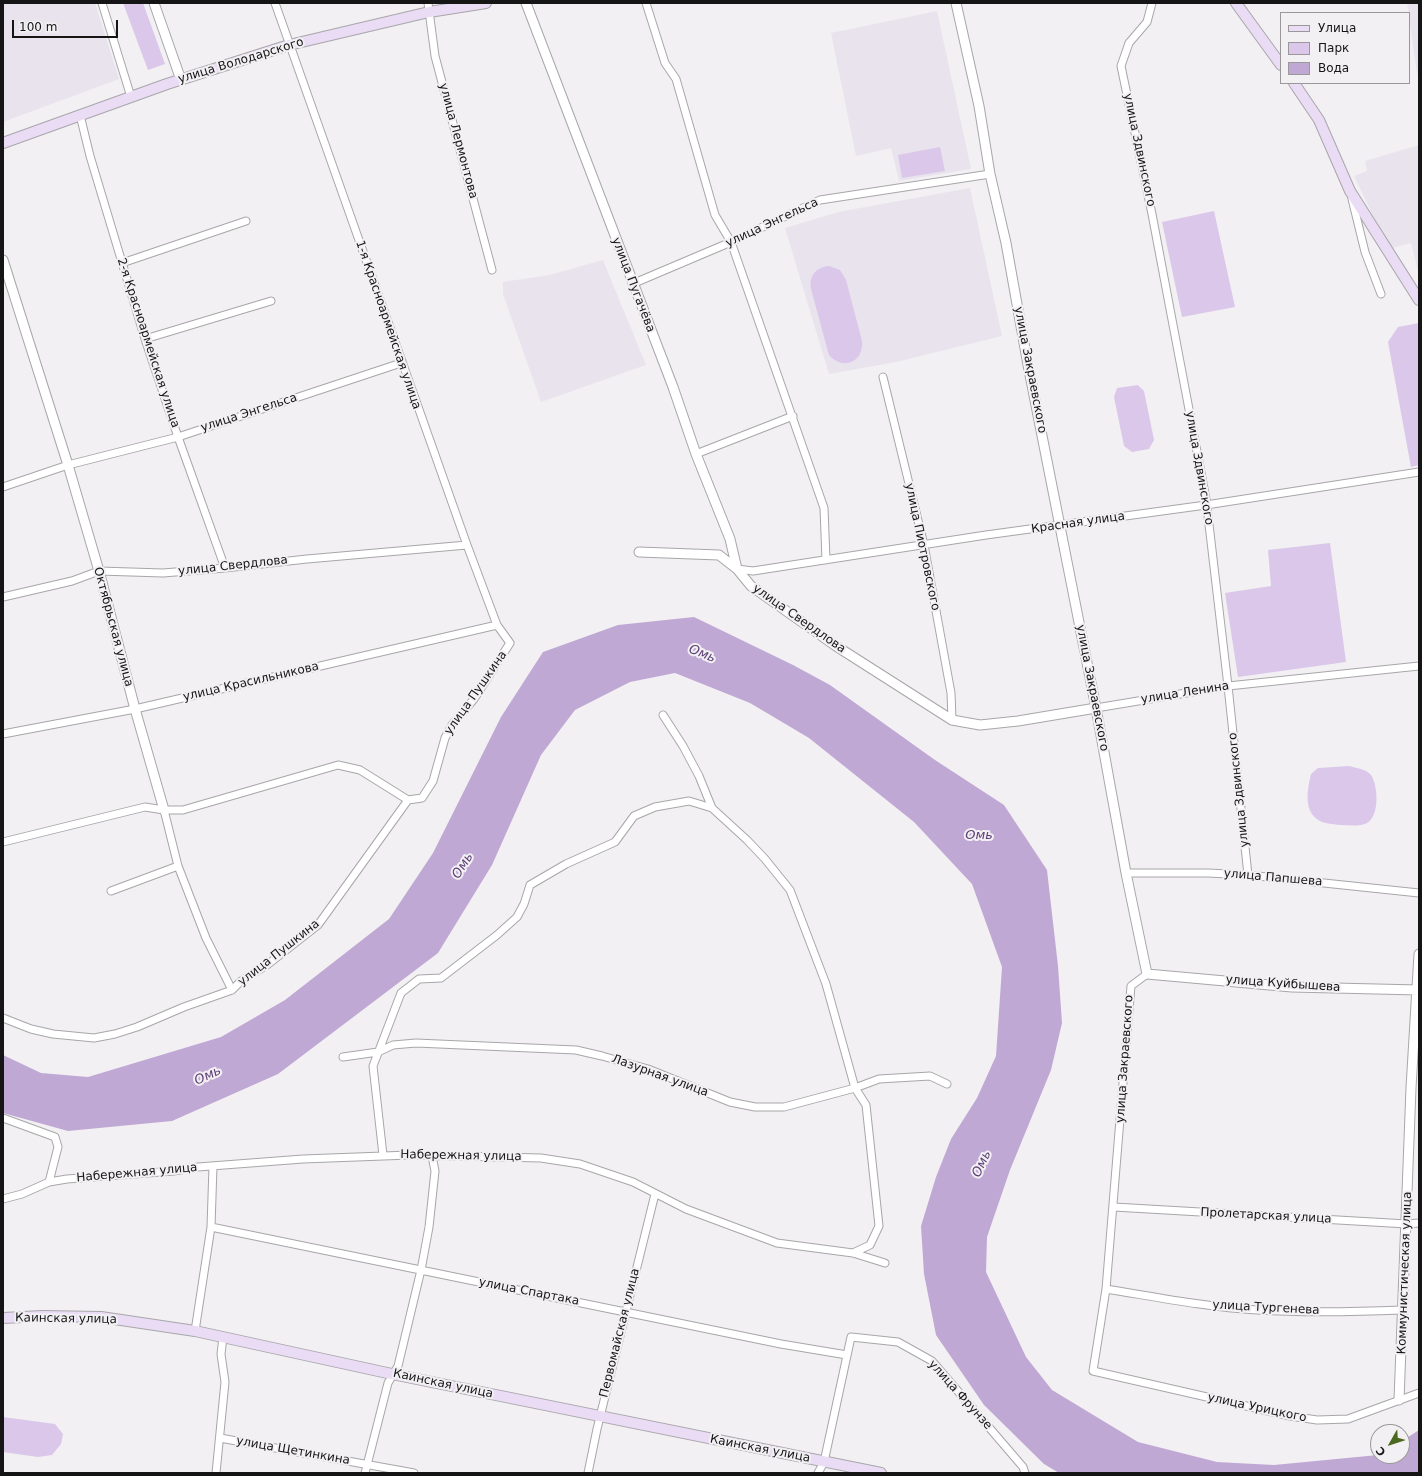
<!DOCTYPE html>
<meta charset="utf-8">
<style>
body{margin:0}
#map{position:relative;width:1422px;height:1476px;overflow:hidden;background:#f2f0f3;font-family:"DejaVu Sans",sans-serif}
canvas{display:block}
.frame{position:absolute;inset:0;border:4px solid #151516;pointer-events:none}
.legend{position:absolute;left:1280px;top:12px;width:130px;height:72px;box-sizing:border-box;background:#f2f0f3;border:1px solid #9a989b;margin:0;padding:5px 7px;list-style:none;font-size:12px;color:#151516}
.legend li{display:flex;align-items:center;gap:8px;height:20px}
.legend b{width:20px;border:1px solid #9a989b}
.north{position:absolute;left:1370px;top:1424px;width:40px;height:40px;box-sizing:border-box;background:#f2f0f3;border:1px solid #9a989b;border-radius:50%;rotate:231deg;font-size:11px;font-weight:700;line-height:16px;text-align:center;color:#151516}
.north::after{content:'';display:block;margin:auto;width:14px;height:18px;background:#4b691e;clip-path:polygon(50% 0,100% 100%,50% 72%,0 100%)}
.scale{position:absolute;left:12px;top:20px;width:106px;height:18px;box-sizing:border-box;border:2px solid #151516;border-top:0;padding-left:5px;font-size:12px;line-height:14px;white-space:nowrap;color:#151516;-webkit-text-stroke:3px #f2f0f3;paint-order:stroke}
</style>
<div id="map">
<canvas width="1422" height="1476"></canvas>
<div class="frame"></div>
<ul class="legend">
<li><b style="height:5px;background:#e9dcf4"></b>Улица</li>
<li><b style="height:11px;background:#dac7ea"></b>Парк</li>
<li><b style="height:11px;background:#c0a8d4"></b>Вода</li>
</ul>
<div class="north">С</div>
<div class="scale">100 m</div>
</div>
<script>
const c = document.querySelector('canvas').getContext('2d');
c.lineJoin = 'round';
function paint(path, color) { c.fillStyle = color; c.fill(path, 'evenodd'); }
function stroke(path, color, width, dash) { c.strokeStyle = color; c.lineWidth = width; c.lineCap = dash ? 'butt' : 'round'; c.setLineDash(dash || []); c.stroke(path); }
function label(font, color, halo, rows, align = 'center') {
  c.font = font + ' "DejaVu Sans",sans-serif'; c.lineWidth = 4; c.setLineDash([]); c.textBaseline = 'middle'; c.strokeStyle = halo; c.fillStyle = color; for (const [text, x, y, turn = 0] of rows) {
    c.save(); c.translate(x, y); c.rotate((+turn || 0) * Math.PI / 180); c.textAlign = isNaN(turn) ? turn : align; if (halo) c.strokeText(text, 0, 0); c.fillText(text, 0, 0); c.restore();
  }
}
paint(new Path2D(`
 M3 3H95L119 79 3 122Z
 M1407 3H1419V73H1417Z
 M937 11 971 169 899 181 891 148 856 156 831 33Z
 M1419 145V271H1418L1411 243 1392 248 1378 226 1354 176 1367 171 1365 161Z
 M970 188 1002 336 896 362 829 374 785 228 838 212Z
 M603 260 646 365 541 402 503 294V282L549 275Z`), '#e8e3ed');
paint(new Path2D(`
 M123 3H143L165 64 148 70Z
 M940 147 945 171 902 178 898 155Z
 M1214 211 1235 307 1182 317 1162 222Z
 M829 266 840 270 846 280 862 341C864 362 843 371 829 355L811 289C809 276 816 267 829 266Z
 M1419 323V465L1411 467 1388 342 1398 327Z
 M1138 385 1144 391 1154 440 1149 449 1132 452 1124 446 1114 397 1117 388Z
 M1330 543 1346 662 1238 677 1225 593 1271 586 1268 550Z
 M1349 766C1356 768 1366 769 1371 775 1378 785 1380 816 1367 823 1359 827 1349 825 1340 825 1333 824 1323 824 1317 819 1303 809 1308 787 1311 774L1318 768Z
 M3 1417 55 1424 63 1434 61 1444 52 1455 38 1457 3 1452Z`), '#dac7ea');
paint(new Path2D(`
 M694 617 793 665 830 685 935 760 1004 805 1047 870 1058 966 1062 1023 1051 1070 1010 1170 987 1237 986 1272 1026 1357 1052 1390 1138 1442 1217 1462 1274 1465 1378 1455V1456H1402V1441L1419 1430V1473H1059L1044 1464 984 1405 936 1335 924 1274 921 1226 936 1177 951 1139 977 1098 996 1056 1002 967 972 884 914 822 809 738 750 703 675 673 630 682 575 710 541 755 492 865 438 953 278 1074 172 1121 68 1131 3 1113V1055L41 1073 88 1077 221 1037 285 1000 389 919 433 853 501 717 543 652 618 625Z`), '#c0a8d4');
const minor = new Path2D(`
 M102 3 131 97
 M428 3 435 56 492 270
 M646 3 665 63 676 79 715 215 731 242 824 508 826 560
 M1152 3 1147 22 1129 43 1121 66 1152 214 1206 499 1228 686 1248 875
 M80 115 90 156 145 339 178 437 225 568
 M1352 199 1365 252 1381 294
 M122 263 246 221
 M632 284 731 242 820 200 990 174
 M145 339 271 301
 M883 377 924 545 951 693 952 720
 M696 454 793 416
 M3 487 68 465 178 437 401 363
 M737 569 753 571 986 535 1206 505 1419 472
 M3 597 72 581 99 571 163 573 225 568 307 559 467 545
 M1096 708 1228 686 1419 666
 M663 715 683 746 699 776 712 808
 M3 734 135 709 497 625
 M164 810 178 866 206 938 232 990
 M3 842 145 807 164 810H183L338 765 360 770 408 800
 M1126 873H1208L1248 875 1419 893
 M111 891 178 866
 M1147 974 1131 986 1106 1289 1093 1371 1290 1416 1317 1420 1348 1419 1419 1393
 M3 1018 31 1029 53 1034 94 1038 115 1034 137 1027 184 1007 232 990 241 981 267 965 318 925 408 800 422 798 433 781 445 738 452 725 474 699 510 643 497 625 467 545 275 3
 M343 1057 378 1052 393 1045 416 1043 576 1050 602 1056 648 1069 730 1102 755 1107H784L855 1088 879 1079 930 1076 947 1084
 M3 1118 55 1137 58 1147 49 1182
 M383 1155 373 1066 401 993 419 979 441 978 497 935 517 917 524 904 530 885 566 864 615 842 634 816 655 807 689 801 712 808 747 840 765 859 790 890 826 984 855 1088 866 1105 879 1226 870 1245 853 1253
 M3 1199 22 1194 49 1182 67 1179 174 1171 198 1167 303 1159 410 1155 541 1158 580 1164 633 1182 686 1209 777 1243 853 1253 885 1263
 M1114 1207 1407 1224 1419 1223
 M211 1227 781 1344 847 1355
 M1106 1289C1156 1297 1206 1307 1257 1310 1305 1313 1354 1312 1402 1310
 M195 1331 211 1227 213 1166
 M220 1438 414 1473
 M216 1473 225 1382 221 1354 223 1337
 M365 1473 388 1383 398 1366 421 1270 429 1227 435 1171 432 1156
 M588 1473 597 1429 655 1194
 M818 1473 824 1462 851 1337 898 1342 932 1361 1011 1453 1023 1467 1025 1473`);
const tertiary = new Path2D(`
 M154 3 181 80
 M526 3 673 387 696 454 730 539 737 569
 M956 3 979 106 990 174 1006 243 1028 365 1096 708 1126 873 1147 974 1292 987 1419 990
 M3 260 68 465 99 571 135 709 164 810
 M639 552 719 555 737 569 751 586 836 646 952 720 980 725 1018 721 1096 708
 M1399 1400 1411 1088 1419 954`);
const secondary = new Path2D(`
 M1236 3 1281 65
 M1294 83 1319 120 1350 191 1419 300
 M3 143 167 84 289 45 429 12 486 3
 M3 1318 42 1316 101 1317 195 1331 392 1374 881 1473`);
stroke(minor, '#a8a6a9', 9);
stroke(tertiary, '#a8a6a9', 11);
stroke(secondary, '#a8a6a9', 12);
stroke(minor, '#fff', 7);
stroke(tertiary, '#fff', 9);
stroke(secondary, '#e9dcf4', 10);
label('12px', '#151516', '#f2f0f3', [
 ["улица Володарского",241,61,-17],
 ["улица Лермонтова",458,141,75],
 ["улица Здвинского",1139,150,78],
 ["улица Энгельса",772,223,-25],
 ["улица Пугачёва",633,285,69],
 ["1-я Красноармейская улица",388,325,71],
 ["2-я Красноармейская улица",148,343,72],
 ["улица Закраевского",1030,370,79],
 ["улица Энгельса",249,413,-18],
 ["улица Здвинского",1199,468,80],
 ["Красная улица",1078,523,-8],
 ["улица Пиотровского",922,547,78],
 ["улица Свердлова",233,566,-6],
 ["улица Свердлова",799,619,35],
 ["Октябрьская улица",113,627,75],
 ["улица Красильникова",251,682,-13],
 ["улица Закраевского",1092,688,79],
 ["улица Пушкина",476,693,-55],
 ["улица Ленина",1185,693,-9],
 ["улица Здвинского",1239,790,-96],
 ["улица Папшева",1273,878,5],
 ["улица Пушкина",279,953,-38],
 ["улица Куйбышева",1283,984,4],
 ["улица Закраевского",1125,1059,-86],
 ["Лазурная улица",660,1076,20],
 ["Набережная улица",461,1156,1],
 ["Набережная улица",137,1173,-5],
 ["Пролетарская улица",1266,1216,3],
 ["Коммунистическая улица",1405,1273,-88],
 ["улица Спартака",529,1292,11],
 ["улица Тургенева",1266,1308,3],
 ["Каинская улица",66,1319,1],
 ["Первомайская улица",620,1333,-76],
 ["Каинская улица",443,1384,12],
 ["улица Фрунзе",960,1395,48],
 ["улица Урицкого",1257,1408,12],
 ["Каинская улица",760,1449,11],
 ["улица Щетинкина",293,1451,10]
]);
label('italic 13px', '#5e3e76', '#f2f0f3', [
 ["Омь",702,654,22],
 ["Омь",979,836],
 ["Омь",463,866,-58],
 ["Омь",208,1076,-25],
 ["Омь",982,1164,-65]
]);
</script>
